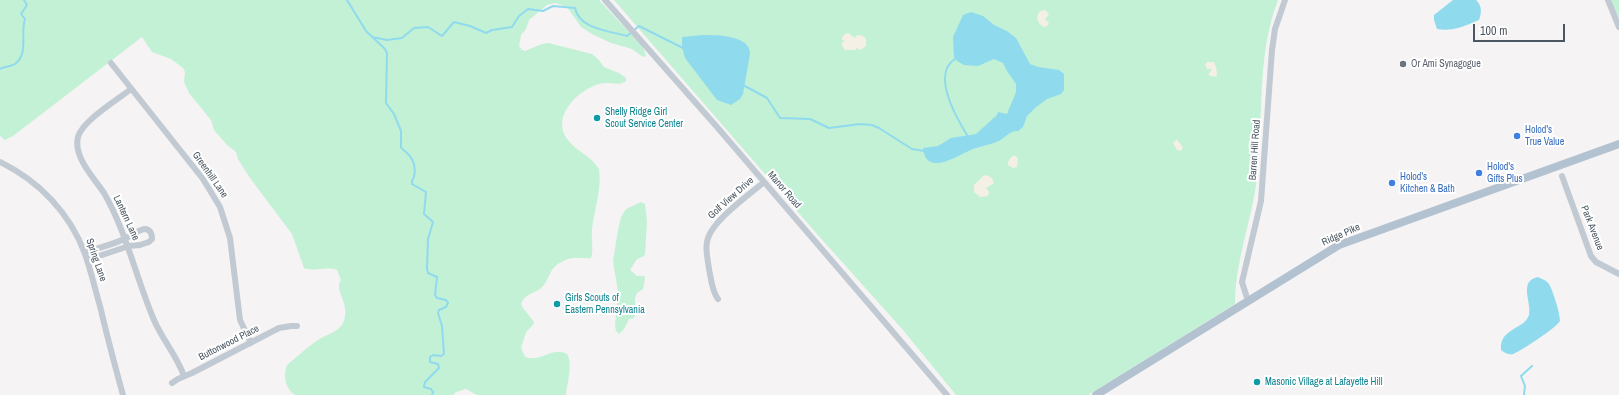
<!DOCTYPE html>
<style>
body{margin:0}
#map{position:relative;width:1619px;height:395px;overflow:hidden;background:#f5f3f3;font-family:"Archivo Narrow",sans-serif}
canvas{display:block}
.scale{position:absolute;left:1473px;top:24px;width:92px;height:18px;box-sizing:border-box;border:2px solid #4a5661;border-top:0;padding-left:5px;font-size:12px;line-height:14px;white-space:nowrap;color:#4a5661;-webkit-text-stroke:3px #fff;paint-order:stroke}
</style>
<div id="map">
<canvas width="1619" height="395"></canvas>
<div class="scale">100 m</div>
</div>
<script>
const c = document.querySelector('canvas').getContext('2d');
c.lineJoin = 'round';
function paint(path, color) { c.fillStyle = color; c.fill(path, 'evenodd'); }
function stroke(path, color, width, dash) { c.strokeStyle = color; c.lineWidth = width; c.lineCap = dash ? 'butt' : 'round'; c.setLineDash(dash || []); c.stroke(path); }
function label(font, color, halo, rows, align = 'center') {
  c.font = font + ' "Archivo Narrow",sans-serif'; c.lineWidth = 4; c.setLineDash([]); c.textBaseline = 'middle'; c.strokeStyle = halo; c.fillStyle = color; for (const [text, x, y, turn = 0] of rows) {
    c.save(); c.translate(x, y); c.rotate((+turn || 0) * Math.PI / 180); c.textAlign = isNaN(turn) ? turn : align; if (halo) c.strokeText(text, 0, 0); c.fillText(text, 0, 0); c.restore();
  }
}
paint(new Path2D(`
 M0 0H599L643 47 646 56 643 57 632 49 611 43 592 34 581 27 567 7 555 3 547 5 529 20 526 29 521 35 519 46 522 50 525 51 542 44 548 43 592 54 598 59 604 67 619 73 626 78V81C619 87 608 81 599 84 578 90 550 117 568 140 577 152 590 155 599 169 602 189 594 210 592 229 591 239 594 249 591 258 585 259 579 257 573 258 565 259 556 264 552 270 548 277 546 284 540 289 532 294 525 294 521 304L523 308 534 322 533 325 526 332 521 348 525 357C541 363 552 346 567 354 573 364 567 384 566 395H477L466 389 456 392 453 395H295C285 388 283 376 287 365 297 357 307 347 318 340 325 335 339 332 343 323 352 305 333 290 341 280L337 270C327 266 313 272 304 268L292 234 250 178 238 159 236 152 227 145 214 130 211 120 189 93 184 82 185 72 183 68 171 59 152 52 142 37 13 136 5 140 0 136Z
 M614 0H1278C1256 57 1264 119 1257 178 1252 220 1235 261 1235 304L1088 395H956L903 330 817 234Z
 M1611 0H1619V18Z
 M641 202 645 204 647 221 645 254 644 256 637 259 630 270 637 276H644L645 278 643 289 637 293 635 298V315L634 318 629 319 624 329 619 334 616 331 615 326 618 292 613 261 618 230 621 217 626 209Z`), '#c3f1d5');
paint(new Path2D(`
 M1045 10 1049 14 1045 20 1049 22 1047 26 1044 27C1037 23 1035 17 1040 11Z
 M848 33 855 38 857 35 863 36 866 39V46L860 50 857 48 855 50H845L842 46V43L845 41 842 40C842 36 844 34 848 33Z
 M1207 62H1214L1216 67 1217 75 1215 77 1208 75 1212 69H1207L1205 65Z
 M1177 140 1183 147 1181 151 1177 150 1173 143 1175 141Z
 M1013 156H1016L1018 159 1017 167 1013 168 1008 165C1008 161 1009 159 1013 156Z
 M987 175 992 178 994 183 986 188 989 192 988 196 980 197 974 192V185L983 176Z`), '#f5f0e5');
paint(new Path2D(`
 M1453 0H1476C1482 6 1482 12 1479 20 1465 26 1452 32 1437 29L1434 20V15Z
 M971 12 983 16 994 25 1007 31 1016 38 1030 64 1038 67 1059 70 1064 74V90L1061 94 1047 99 1036 107 1027 116 1023 127 1018 131C1010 131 1008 135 1002 139 995 144 981 146 973 149 958 155 926 178 923 148L938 146 951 138 976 134 997 115 998 112 1007 114 1016 92V84L1007 71 1003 63 994 59 978 66 964 65 957 61 954 57 953 37 963 15Z
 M703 35C716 35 751 35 750 54L743 94 740 99 731 105 717 100 685 58 682 47V37Z
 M1538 277C1542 279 1546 280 1549 284 1553 291 1560 313 1560 321 1556 328 1521 351 1513 354 1508 355 1505 353 1501 350 1499 328 1524 330 1529 315 1532 302 1518 281 1538 277Z`), '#90daee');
stroke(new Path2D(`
 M347 0 366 31 385 49 387 53 386 103 394 114 401 131V147C403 150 405 151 408 154 415 161 417 173 412 181V184L426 192 424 214 433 222 428 239 427 269 428 273 437 277 435 295 437 298 446 300 448 303 446 307 439 310 438 313 442 326 444 354 441 356 433 355 430 357V362L438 364 439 368 425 382 424 387 431 389 433 392 432 395
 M372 37 387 40 402 38 414 28 428 27 442 36 454 22 470 26 486 33 492 30 512 27 519 16 528 9 543 11 553 6 575 8C579 29 609 31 627 36L639 26 683 48
 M955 59C931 74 956 117 967 135
 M0 69C5 66 10 67 15 64 29 54 20 32 25 19L21 14 27 5 24 0
 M743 85 767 98 780 118 810 119 829 128 860 124 872 125 879 128 912 149 924 151
 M1524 395 1525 386 1521 376 1532 366`), '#90daee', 2);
stroke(new Path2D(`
 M605 0 717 127 947 395
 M1608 0 1619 27
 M111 63 203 179 220 207 230 238 240 320 251 343
 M131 89C117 100 82 121 78 137 73 157 94 178 104 193 127 233 136 278 154 320 162 339 177 356 184 376
 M0 162C39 181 70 213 85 254 91 271 95 289 100 306 107 336 115 366 123 395
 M1562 176 1591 256 1596 262 1619 274
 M85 252C98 248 113 245 126 238 133 235 138 229 146 229 151 230 152 234 152 239L149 242 140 245 129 246 87 260
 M718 299C712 291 711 279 709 269 708 260 705 251 707 242 710 222 749 195 764 182
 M1248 301 1242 282 1261 201 1272 50 1275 29 1285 0
 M172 383 178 379 192 373 279 328 291 326H297`), '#c1cad2', 6);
stroke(new Path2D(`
 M1096 395 1339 245 1619 144`), '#b3c2d1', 8);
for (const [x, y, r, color] of [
 [1403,64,4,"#6b7280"],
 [597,118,4,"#0f9aa8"],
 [1517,136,4,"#3f7fe0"],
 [1479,173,4,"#3f7fe0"],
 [1392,183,4,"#3f7fe0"],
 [557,304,4,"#0f9aa8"],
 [1257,382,4,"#0f9aa8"]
]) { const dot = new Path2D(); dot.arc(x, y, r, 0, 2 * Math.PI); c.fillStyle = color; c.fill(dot); stroke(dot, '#fff', 1.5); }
label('10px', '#5b616d', '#fff', [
 ["Or Ami Synagogue",1411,64]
], 'left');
label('10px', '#0d838f', '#fff', [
 ["Shelly Ridge Girl",605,112],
 ["Scout Service Center",605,124],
 ["Girls Scouts of",565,298],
 ["Eastern Pennsylvania",565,310],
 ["Masonic Village at Lafayette Hill",1265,382]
], 'left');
label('10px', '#366cbe', '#fff', [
 ["Holod's",1525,130],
 ["True Value",1525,142],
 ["Holod's",1487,167],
 ["Gifts Plus",1487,179],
 ["Holod's",1400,177],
 ["Kitchen & Bath",1400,189]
], 'left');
label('10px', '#4a5661', '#fff', [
 ["Barren Hill Road",1255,150,-86],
 ["Greenhill Lane",210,175,55],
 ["Manor Road",784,190,49],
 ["Golf View Drive",731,198,-42],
 ["Lantern Lane",126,218,65],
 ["Park Avenue",1592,228,69],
 ["Ridge Pike",1341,235,-24],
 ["Spring Lane",96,260,71],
 ["Buttonwood Place",229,343,-27]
]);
</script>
